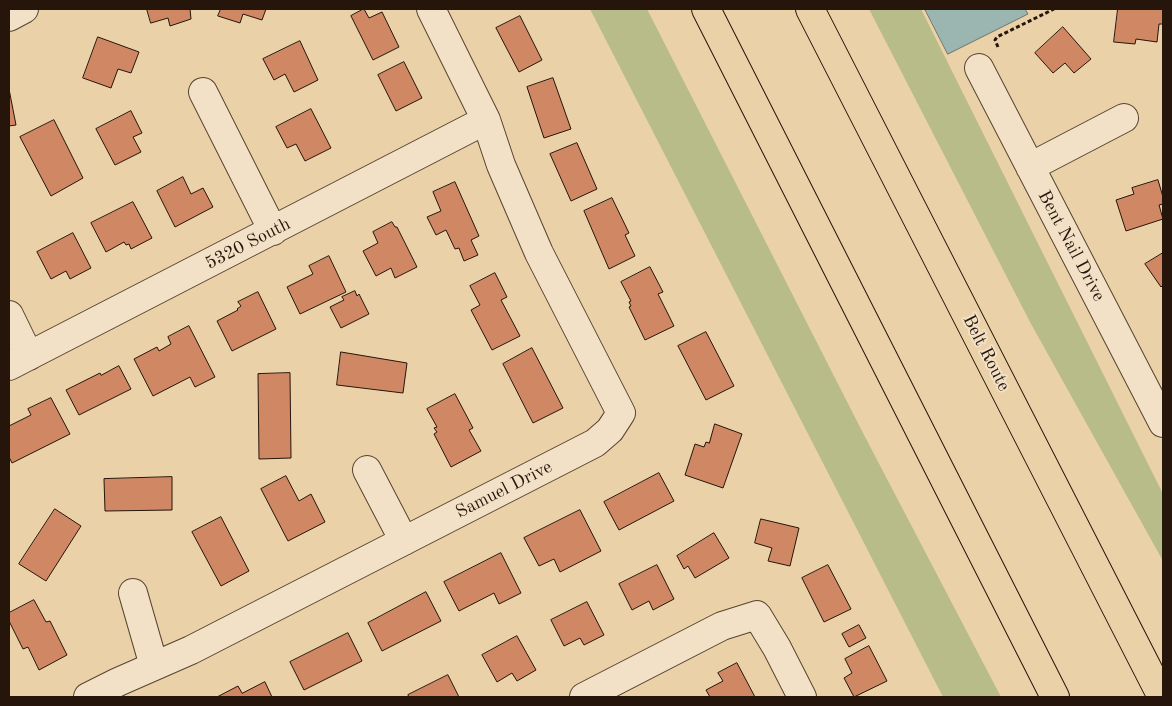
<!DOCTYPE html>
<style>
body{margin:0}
#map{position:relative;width:1172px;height:706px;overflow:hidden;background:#ebd1a8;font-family:"Old Standard TT",serif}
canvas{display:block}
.frame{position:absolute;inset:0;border:10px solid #25150b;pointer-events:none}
</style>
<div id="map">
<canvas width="1172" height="706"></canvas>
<div class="frame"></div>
</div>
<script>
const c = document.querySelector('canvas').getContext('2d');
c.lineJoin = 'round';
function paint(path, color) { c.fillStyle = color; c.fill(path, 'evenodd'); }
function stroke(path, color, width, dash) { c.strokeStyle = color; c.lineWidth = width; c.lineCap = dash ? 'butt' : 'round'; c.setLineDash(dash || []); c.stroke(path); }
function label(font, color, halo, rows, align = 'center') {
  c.font = font + ' "Old Standard TT",serif'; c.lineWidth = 4; c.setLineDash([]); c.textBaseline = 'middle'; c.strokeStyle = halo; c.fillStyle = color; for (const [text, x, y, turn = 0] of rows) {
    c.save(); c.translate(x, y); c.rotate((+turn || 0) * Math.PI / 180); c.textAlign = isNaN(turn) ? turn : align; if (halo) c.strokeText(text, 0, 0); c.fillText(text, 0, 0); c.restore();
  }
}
paint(new Path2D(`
 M590 9H647L863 433 1001 697H943Z
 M869 9H921L1163 494V561L1030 322Z`), '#b7bc88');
const water = new Path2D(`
 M925 9H1025L1028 14 948 54Z`);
paint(water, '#9bb5b0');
stroke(water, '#6c756e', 1);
const building = new Path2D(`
 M147 9H190L191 19 170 26 168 18 151 23Z
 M221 9H266L262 20 243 14 240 23 218 16Z
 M364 9 369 18 382 12 399 47 373 60 351 16Z
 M1118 9H1163V24H1159L1157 42 1136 39 1135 44 1114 42Z
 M520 16 542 60 519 72 496 28Z
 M1063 27 1091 59 1074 73 1065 63 1053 73 1035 53Z
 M98 37 139 52 131 73 118 69 111 88 83 78Z
 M300 41 318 80 294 92 285 74 274 80 263 59Z
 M404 62 422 98 396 111 378 75Z
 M553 78 571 129 544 138 527 87Z
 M9 89 16 125 9 126Z
 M311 109 331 148 305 161 296 144 287 148 276 127Z
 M131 111 142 133 133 137 141 152 115 165 96 129Z
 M54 120 83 178 51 196 20 137Z
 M577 143 597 189 571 201 550 154Z
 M183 177 191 194 203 188 213 207 175 227 157 191Z
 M1158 180 1163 197V204L1159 205 1163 219 1126 231 1116 200 1134 194 1132 188Z
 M455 182 479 236 471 240 478 255 464 261 459 248 455 249 446 230 436 235 427 217 441 211 433 192Z
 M612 198 629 233 625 235 635 256 609 269 584 211Z
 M133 202 152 238 131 249 129 244 126 245 124 242 106 252 91 223Z
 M392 222 395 227H397L417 267 395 278 391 268 376 276 363 251 378 243 373 232Z
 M73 233 91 268 70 279 66 271 51 279 37 252Z
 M1163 253V285L1161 287 1145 264Z
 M329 256 346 292 300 314 287 287 313 274 309 266Z
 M650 267 663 292 658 294 674 326 645 340 629 307 631 306 629 302 631 301 621 282Z
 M495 273 507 297 501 300 520 336 492 350 471 310 480 305 470 286Z
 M355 291 357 296 359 294 369 314 341 328 330 307 344 300 342 297Z
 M258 292 276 329 232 351 217 321 238 310 237 309 241 306 238 302Z
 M189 326 215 377 195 387 190 377 153 396 134 359 157 347 159 351 171 344 168 337Z
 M706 332 734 386 706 400 678 346Z
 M532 348 563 408 533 423 503 364Z
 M341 352 407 363 403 393 337 385Z
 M119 366 131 389 79 415 66 390 100 373 101 375Z
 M290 373 291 458 259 459 258 374Z
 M455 394 473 428 469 430 481 451 451 467 434 434 437 432 434 428 437 427 427 409Z
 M51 398 70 434 12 463 9 457V426L31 415 28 409Z
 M715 424 742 434 723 488 685 475 695 444 704 447 706 442 709 443Z
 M659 473 674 501 619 530 604 502Z
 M286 476 299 501 311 494 325 522 288 541 261 489Z
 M172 477V510L105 511 104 479Z
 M55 509 81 526 46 581 19 564Z
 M580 510 601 551 560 572 554 559 539 566 524 538Z
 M221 517 249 571 221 586 192 532Z
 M761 519 799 528 790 566 768 561 772 548 755 543Z
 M714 533 729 558 695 578 688 566 684 569 677 556Z
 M501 553 521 593 499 604 494 593 459 611 444 582Z
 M657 565 674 599 653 610 649 601 632 610 619 584Z
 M828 565 851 609 824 622 802 578Z
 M426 592 441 621 382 651 368 623Z
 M34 600 46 622 50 621 67 655 39 670 28 647 23 649 9 621V613Z
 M587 602 604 635 584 645 580 638 564 646 551 620Z
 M859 625 866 638 849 647 842 634Z
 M348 633 362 661 304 690 290 662Z
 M517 636 536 670 517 681 512 673 497 682 482 655Z
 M869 646 887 681 854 697 844 678 852 673 845 659Z
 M737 663 755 697H710L706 690 723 681 718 673Z
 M448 675 459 697H409L408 695Z
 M265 682 272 697H217L238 686 242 693Z`);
paint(building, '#cf8764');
stroke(building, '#25150b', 1);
const minor = new Path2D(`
 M9 17 24 9
 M979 68 1163 423
 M203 92 273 231
 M1030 167 1124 118
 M9 315 29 356
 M9 366 486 120
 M367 470 404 541
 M133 593 154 666
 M88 697 118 682 191 650 595 443 610 430 621 413 539 253 501 165 486 120 431 9
 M584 697 722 626 757 615 777 648 802 697`);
const highway = new Path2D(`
 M706 9 1055 697
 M810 9 1162 697`);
stroke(minor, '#564432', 30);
stroke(highway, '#25150b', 30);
stroke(new Path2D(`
 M998 47 995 40 997 37 1054 9`), '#25150b', 3, [4, 2.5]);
stroke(minor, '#f2e1c6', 28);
stroke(highway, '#ebd1a8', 28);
label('18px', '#25150b', '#f2e1c6', [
 ["5320 South",248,244,-27],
 ["Bent Nail Drive",1071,246,62],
 ["Belt Route",986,353,63],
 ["Samuel Drive",504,490,-27]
]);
</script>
